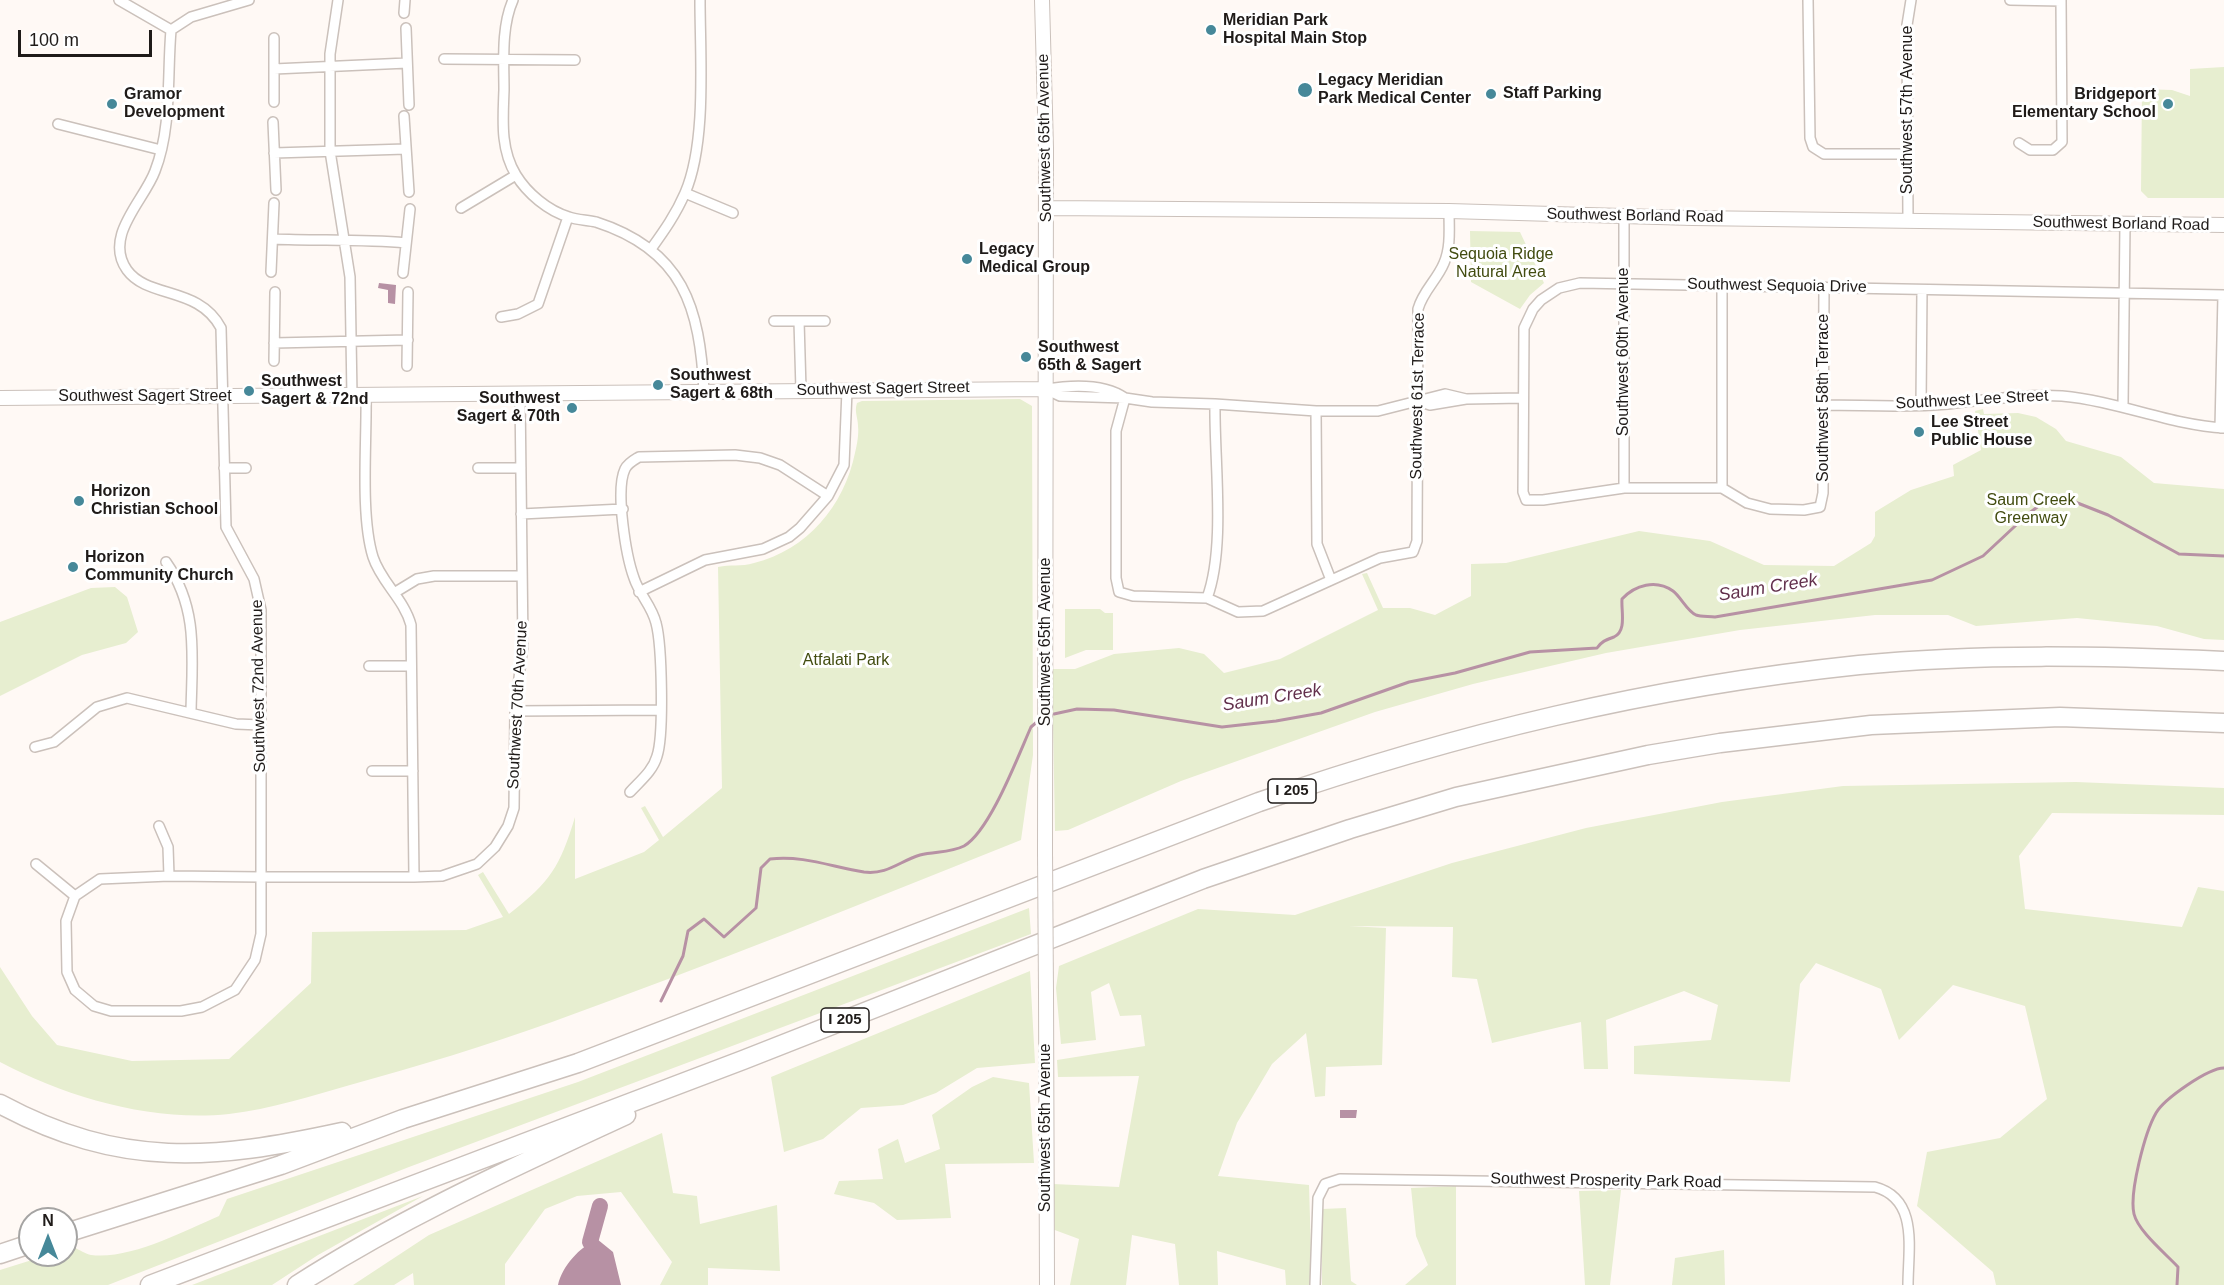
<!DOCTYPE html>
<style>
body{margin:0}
#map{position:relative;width:2224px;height:1285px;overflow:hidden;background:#fff9f5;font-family:Arial,sans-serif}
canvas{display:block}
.north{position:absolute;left:18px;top:1207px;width:60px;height:60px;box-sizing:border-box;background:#fff;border:2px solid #a5a4a3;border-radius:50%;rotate:0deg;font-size:16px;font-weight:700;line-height:24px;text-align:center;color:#1f1b19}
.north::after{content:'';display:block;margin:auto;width:21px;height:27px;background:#468899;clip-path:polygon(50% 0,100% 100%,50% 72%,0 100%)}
.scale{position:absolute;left:18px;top:30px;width:134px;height:27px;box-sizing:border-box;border:3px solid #1f1b19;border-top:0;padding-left:8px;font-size:18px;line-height:21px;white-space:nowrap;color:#1f1b19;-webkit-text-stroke:4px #fff;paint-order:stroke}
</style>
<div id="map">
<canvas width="2224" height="1285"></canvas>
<div class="north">N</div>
<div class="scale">100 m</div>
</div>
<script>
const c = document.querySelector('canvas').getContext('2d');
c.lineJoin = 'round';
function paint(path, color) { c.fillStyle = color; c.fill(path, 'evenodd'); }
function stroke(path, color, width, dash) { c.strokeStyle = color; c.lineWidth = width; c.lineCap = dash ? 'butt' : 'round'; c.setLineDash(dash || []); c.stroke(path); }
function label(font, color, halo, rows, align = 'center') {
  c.font = font + ' Arial,sans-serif'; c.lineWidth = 6; c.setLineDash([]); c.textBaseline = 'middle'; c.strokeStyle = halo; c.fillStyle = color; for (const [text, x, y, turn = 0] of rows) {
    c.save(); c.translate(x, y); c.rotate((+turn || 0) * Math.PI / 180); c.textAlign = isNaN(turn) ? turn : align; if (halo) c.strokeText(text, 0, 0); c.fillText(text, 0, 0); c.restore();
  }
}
paint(new Path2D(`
 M2224 67V198H2148L2141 191 2142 89 2172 90 2190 96V69Z
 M1470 231 1520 232 1544 283 1530 295 1520 309 1471 282Z
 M1020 399 1032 406 1033 755 1021 840C866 902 710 965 552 1022 485 1046 419 1066 350 1085 311 1096 271 1109 229 1114 152 1122 68 1098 0 1062V967L32 1016 57 1045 132 1061 229 1059 311 983 312 932 466 930 503 917 478 875 483 872 509 914C550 882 560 867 575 817V879L644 852 659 840 641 808 645 806 663 837 722 788 718 567C730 564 741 567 754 563 807 550 844 506 855 453 857 445 859 434 858 426 858 417 854 412 857 403L862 401Z
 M1983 409 1984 414 2018 413 2036 417 2056 429 2066 441 2121 457 2154 483 2224 489V640L2204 639 2157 626 2077 618 1976 626 1948 615H1875L1740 630 1606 653 1473 684 1375 712 1181 781 1068 830 1055 831 1052 669H1075L1114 654 1179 648 1204 654 1224 673 1280 659 1378 610 1362 574 1367 573 1383 608H1410L1435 615 1471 596V564L1506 563 1639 531 1710 541 1764 565 1834 566 1871 543 1875 536V512L1911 490 1954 476 1953 465 1981 450 1975 411Z
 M115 587 127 597 138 632 126 643 82 655 0 696V622L91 588Z
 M1065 609H1100L1105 613H1113V650H1086L1065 658Z
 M2076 782 2224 788V815L2052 813 2019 856 2025 909 2182 927 2198 887 2224 891V1285H1996L1993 1272 1917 1206 1927 1152 2000 1138 2047 1099 2025 1006 1953 985 1899 1040 1881 989 1816 963 1800 984 1790 1082 1634 1074V1046L1711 1040 1718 1005 1684 991 1606 1020 1608 1069H1584L1581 1022 1492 1043 1477 979 1452 977 1453 927 1349 926 1386 928 1382 1065 1326 1067 1325 1096 1315 1097 1306 1033 1272 1064 1237 1123 1218 1176 1309 1185 1312 1285H1286L1285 1270 1217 1251 1218 1285H1179L1175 1244 1132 1235 1126 1285H1070L1079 1239 1052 1229 1053 1184 1119 1187 1139 1076 1058 1077 1057 1060 1145 1046 1141 1015 1120 1016 1109 983 1091 992 1096 1040 1061 1044 1056 988 1059 966 1198 909 1295 915 1452 863 1586 828 1722 802 1843 786Z
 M1029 908 1031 934 409 1167 108 1285H0V1270L48 1255H66V1249L74 1247C79 1250 86 1254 91 1255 130 1260 184 1231 219 1216L227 1199 578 1082Z
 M1030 971 1035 1063 977 1068 936 1093 903 1105 861 1108 823 1139 784 1152 771 1077Z
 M993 1077 1029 1083 1034 1163 945 1164 951 1218 897 1220 874 1203 834 1194 839 1181 883 1179 878 1149 898 1139 905 1163 940 1149 932 1115 972 1087Z
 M662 1133 673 1193 697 1196 700 1224 777 1205 780 1271 708 1268V1285H660L672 1262 621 1192 577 1196 545 1209 505 1264V1285H414L413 1273 394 1285H353L429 1235Z
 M1456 1186V1285H1405L1428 1265 1416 1236 1411 1188Z
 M1621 1190 1610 1285H1585L1579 1191Z
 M423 1196 318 1255 272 1285H192Z
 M1346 1208 1351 1281 1357 1285H1322V1209Z
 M1724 1250 1725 1285H1672L1675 1258Z`), '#e7eed0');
paint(new Path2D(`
 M379 283 396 285 395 304 388 303V290L378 288Z
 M1340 1110H1357L1356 1118H1340Z
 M597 1239 613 1252 621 1285H558C562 1266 580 1247 597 1239Z`), '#b791a4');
stroke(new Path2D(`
 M1054 714 1077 709 1114 710 1222 727 1276 721 1321 713 1409 682 1455 673 1530 652 1597 648C1602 641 1606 640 1614 637 1627 631 1621 611 1622 599 1635 585 1656 579 1673 591 1681 597 1687 611 1696 615 1701 617 1710 616 1715 617L1932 580 1983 556 2028 514 2044 502 2057 500 2075 502 2108 515 2179 554 2224 556
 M661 1001 683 956 688 931 704 919 724 937 756 908 761 868 770 859C803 855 832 867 864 872 887 875 900 861 920 855 935 851 950 853 964 846 990 831 1018 756 1031 727L1038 721
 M2177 1285 2178 1267C2166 1254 2138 1231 2134 1214 2129 1193 2145 1132 2156 1113 2164 1099 2208 1068 2224 1068`), '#b791a4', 3);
stroke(new Path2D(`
 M590 1242 600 1206`), '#b791a4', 16);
const street = new Path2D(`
 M119 0 171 30
 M249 0 191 17 171 30C167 76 172 127 155 171 144 201 103 236 127 270 148 299 199 286 221 328L226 527 254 579 261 610V934L255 960 235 990 202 1007 181 1011H111L94 1006 75 990 67 972 66 921 75 896 100 879 169 876 261 877H414L442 876 477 864 495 847 508 826 514 808 515 711 523 645 520 394
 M338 0 330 54V151L350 277 352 396
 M513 0C501 27 504 62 504 90 503 119 500 149 516 175 527 193 548 211 569 217 577 220 587 220 596 222 683 250 700 307 704 392
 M1808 0 1810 138 1813 147 1824 154H1906
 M2010 0 2061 1
 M404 13 405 0
 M406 28 409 105
 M274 38V102
 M444 59 575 60
 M274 69 407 63
 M404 116 409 192
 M273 122 276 190
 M58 124 161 150
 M2019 143 2030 150H2053L2062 142 2061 0
 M274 153 406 149
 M685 193 733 213
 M461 208 516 175
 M1908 221 1907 25 1911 0
 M273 239C318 241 361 239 406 243
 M651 249C664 231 676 214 685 193 707 142 700 56 700 0
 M271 272 274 203
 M403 273 410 209
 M1824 287 1823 493 1820 507 1804 510 1770 509 1747 503 1722 488H1624L1543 500H1526L1523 492 1524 328 1533 309 1541 300 1559 288 1580 283 2224 295
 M501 317 518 314 538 304 568 217
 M774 321H825
 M799 321 801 390
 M274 343 408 340
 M274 361 275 292
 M407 366 408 292
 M1045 389 1060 396 1125 398 1152 402 1215 404 1316 411H1378L1445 394 1466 399
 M1046 389C1071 385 1104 383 1125 398
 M366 396C367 441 360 515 373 557 381 582 404 599 411 625L414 877
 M1125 398 1116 431V578L1119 592 1133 596 1207 598 1238 612 1263 611 1380 558 1413 552 1417 541 1418 309C1423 291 1437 280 1444 263 1451 247 1449 228 1449 211
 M1418 401 1430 405 1466 399 1523 398
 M1824 405C1865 405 1907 408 1948 404 1986 400 2023 394 2062 396 2118 401 2170 425 2224 428
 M1921 405 1922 290
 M2123 405 2125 224
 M1316 411 1317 544 1331 580
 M2220 428 2223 295
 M224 468H246
 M478 468H521
 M1624 488V216
 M1722 488V285
 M521 514 623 509
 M166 562C199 609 192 657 191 712
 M639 592 705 560 763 549 789 537 800 528 828 496 844 465 847 390
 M394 593 417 579 434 576H522
 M1207 598C1226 547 1214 460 1215 404
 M369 666H411
 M515 711 661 710
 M35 747 54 742 97 707 127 698 236 724 261 725
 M372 771H413
 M630 792C640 781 653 771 657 756 664 735 662 645 656 623 652 606 639 594 634 578 626 556 615 490 625 469 628 463 634 460 639 457L735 455 760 458 780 465 828 496
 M159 826 168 847 169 876
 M36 864 75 896
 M1315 1285 1318 1198 1325 1184 1340 1179 1875 1187C1919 1199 1908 1249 1908 1285`);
const secondary = new Path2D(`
 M1042 0 1046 148 1045 852
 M1046 208 1449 211 1692 218 2224 225
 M0 398 1045 389
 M1046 993 1047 1285`);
const highway = new Path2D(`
 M0 1104C121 1169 213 1160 342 1132
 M66 1233 281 1165 403 1119 578 1063 1259 802C1459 733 1649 687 1859 665 1980 653 2103 656 2224 661
 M0 1254 30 1244
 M150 1285 743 1060 1203 879 1350 829 1456 797 1648 755 1720 743 1871 725 2060 717 2224 723
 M297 1285C403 1217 512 1168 626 1115`);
stroke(street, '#cbc1bb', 12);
stroke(secondary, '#cbc1bb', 16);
stroke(highway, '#cbc1bb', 21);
stroke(street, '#fff', 9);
stroke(secondary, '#fff', 14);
stroke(highway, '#fff', 18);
const secondaryBridge = new Path2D(`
 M1045 852 1046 993`);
stroke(secondaryBridge, '#cbc1bb', 16, []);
stroke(secondaryBridge, '#fff', 14);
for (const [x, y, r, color] of [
 [1211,30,6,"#468899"],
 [1305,90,8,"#468899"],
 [1491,94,6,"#468899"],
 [112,104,6,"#468899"],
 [2168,104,6,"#468899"],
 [967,259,6,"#468899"],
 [1026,357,6,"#468899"],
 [658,385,6,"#468899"],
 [249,391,6,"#468899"],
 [572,408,6,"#468899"],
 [1919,432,6,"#468899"],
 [79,501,6,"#468899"],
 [73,567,6,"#468899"]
]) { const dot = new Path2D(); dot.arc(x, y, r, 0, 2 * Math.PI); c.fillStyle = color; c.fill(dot); stroke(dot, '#fff', 2); }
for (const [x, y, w] of [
 [1292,791,48],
 [845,1020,48]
]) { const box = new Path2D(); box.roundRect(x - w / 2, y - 12, w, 24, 4.5); c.fillStyle = '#fff'; c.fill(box); stroke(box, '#1f1b19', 1.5); }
label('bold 15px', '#1f1b19', null, [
 ["I 205",1292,791],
 ["I 205",845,1020]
]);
label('bold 16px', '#1f1b19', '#fff', [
 ["Meridian Park",1223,21],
 ["Hospital Main Stop",1223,39],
 ["Legacy Meridian",1318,81],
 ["Park Medical Center",1318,99],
 ["Staff Parking",1503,94],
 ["Gramor",124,95],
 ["Development",124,113],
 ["Bridgeport",2156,95,"right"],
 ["Elementary School",2156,113,"right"],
 ["Legacy",979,250],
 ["Medical Group",979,268],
 ["Southwest",1038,348],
 ["65th & Sagert",1038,366],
 ["Southwest",670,376],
 ["Sagert & 68th",670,394],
 ["Southwest",261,382],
 ["Sagert & 72nd",261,400],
 ["Southwest",560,399,"right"],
 ["Sagert & 70th",560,417,"right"],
 ["Lee Street",1931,423],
 ["Public House",1931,441],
 ["Horizon",91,492],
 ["Christian School",91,510],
 ["Horizon",85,558],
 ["Community Church",85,576]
], 'left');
label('16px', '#1f1b19', '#fff', [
 ["Southwest 57th Avenue",1908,110,-90],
 ["Southwest 65th Avenue",1045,138,-91],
 ["Southwest Borland Road",1635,216,1],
 ["Southwest Borland Road",2121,224,1],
 ["Southwest Sequoia Drive",1777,286,1],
 ["Southwest 60th Avenue",1624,352,-90],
 ["Southwest Sagert Street",883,389,-1],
 ["Southwest 61st Terrace",1418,396,-89],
 ["Southwest Sagert Street",145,397],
 ["Southwest 58th Terrace",1824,398,-90],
 ["Southwest Lee Street",1972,400,-3],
 ["Southwest 65th Avenue",1046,642,-90],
 ["Southwest 72nd Avenue",259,686,-91],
 ["Southwest 70th Avenue",518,705,-87],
 ["Southwest 65th Avenue",1046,1128,-90],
 ["Southwest Prosperity Park Road",1606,1181,1]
]);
label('16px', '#424c10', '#fff', [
 ["Sequoia Ridge",1501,255],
 ["Natural Area",1501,273],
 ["Saum Creek",2031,501],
 ["Greenway",2031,519],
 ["Atfalati Park",846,661]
]);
label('italic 18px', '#62304c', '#fff', [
 ["Saum Creek",1768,588,-9],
 ["Saum Creek",1272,698,-9]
]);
</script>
